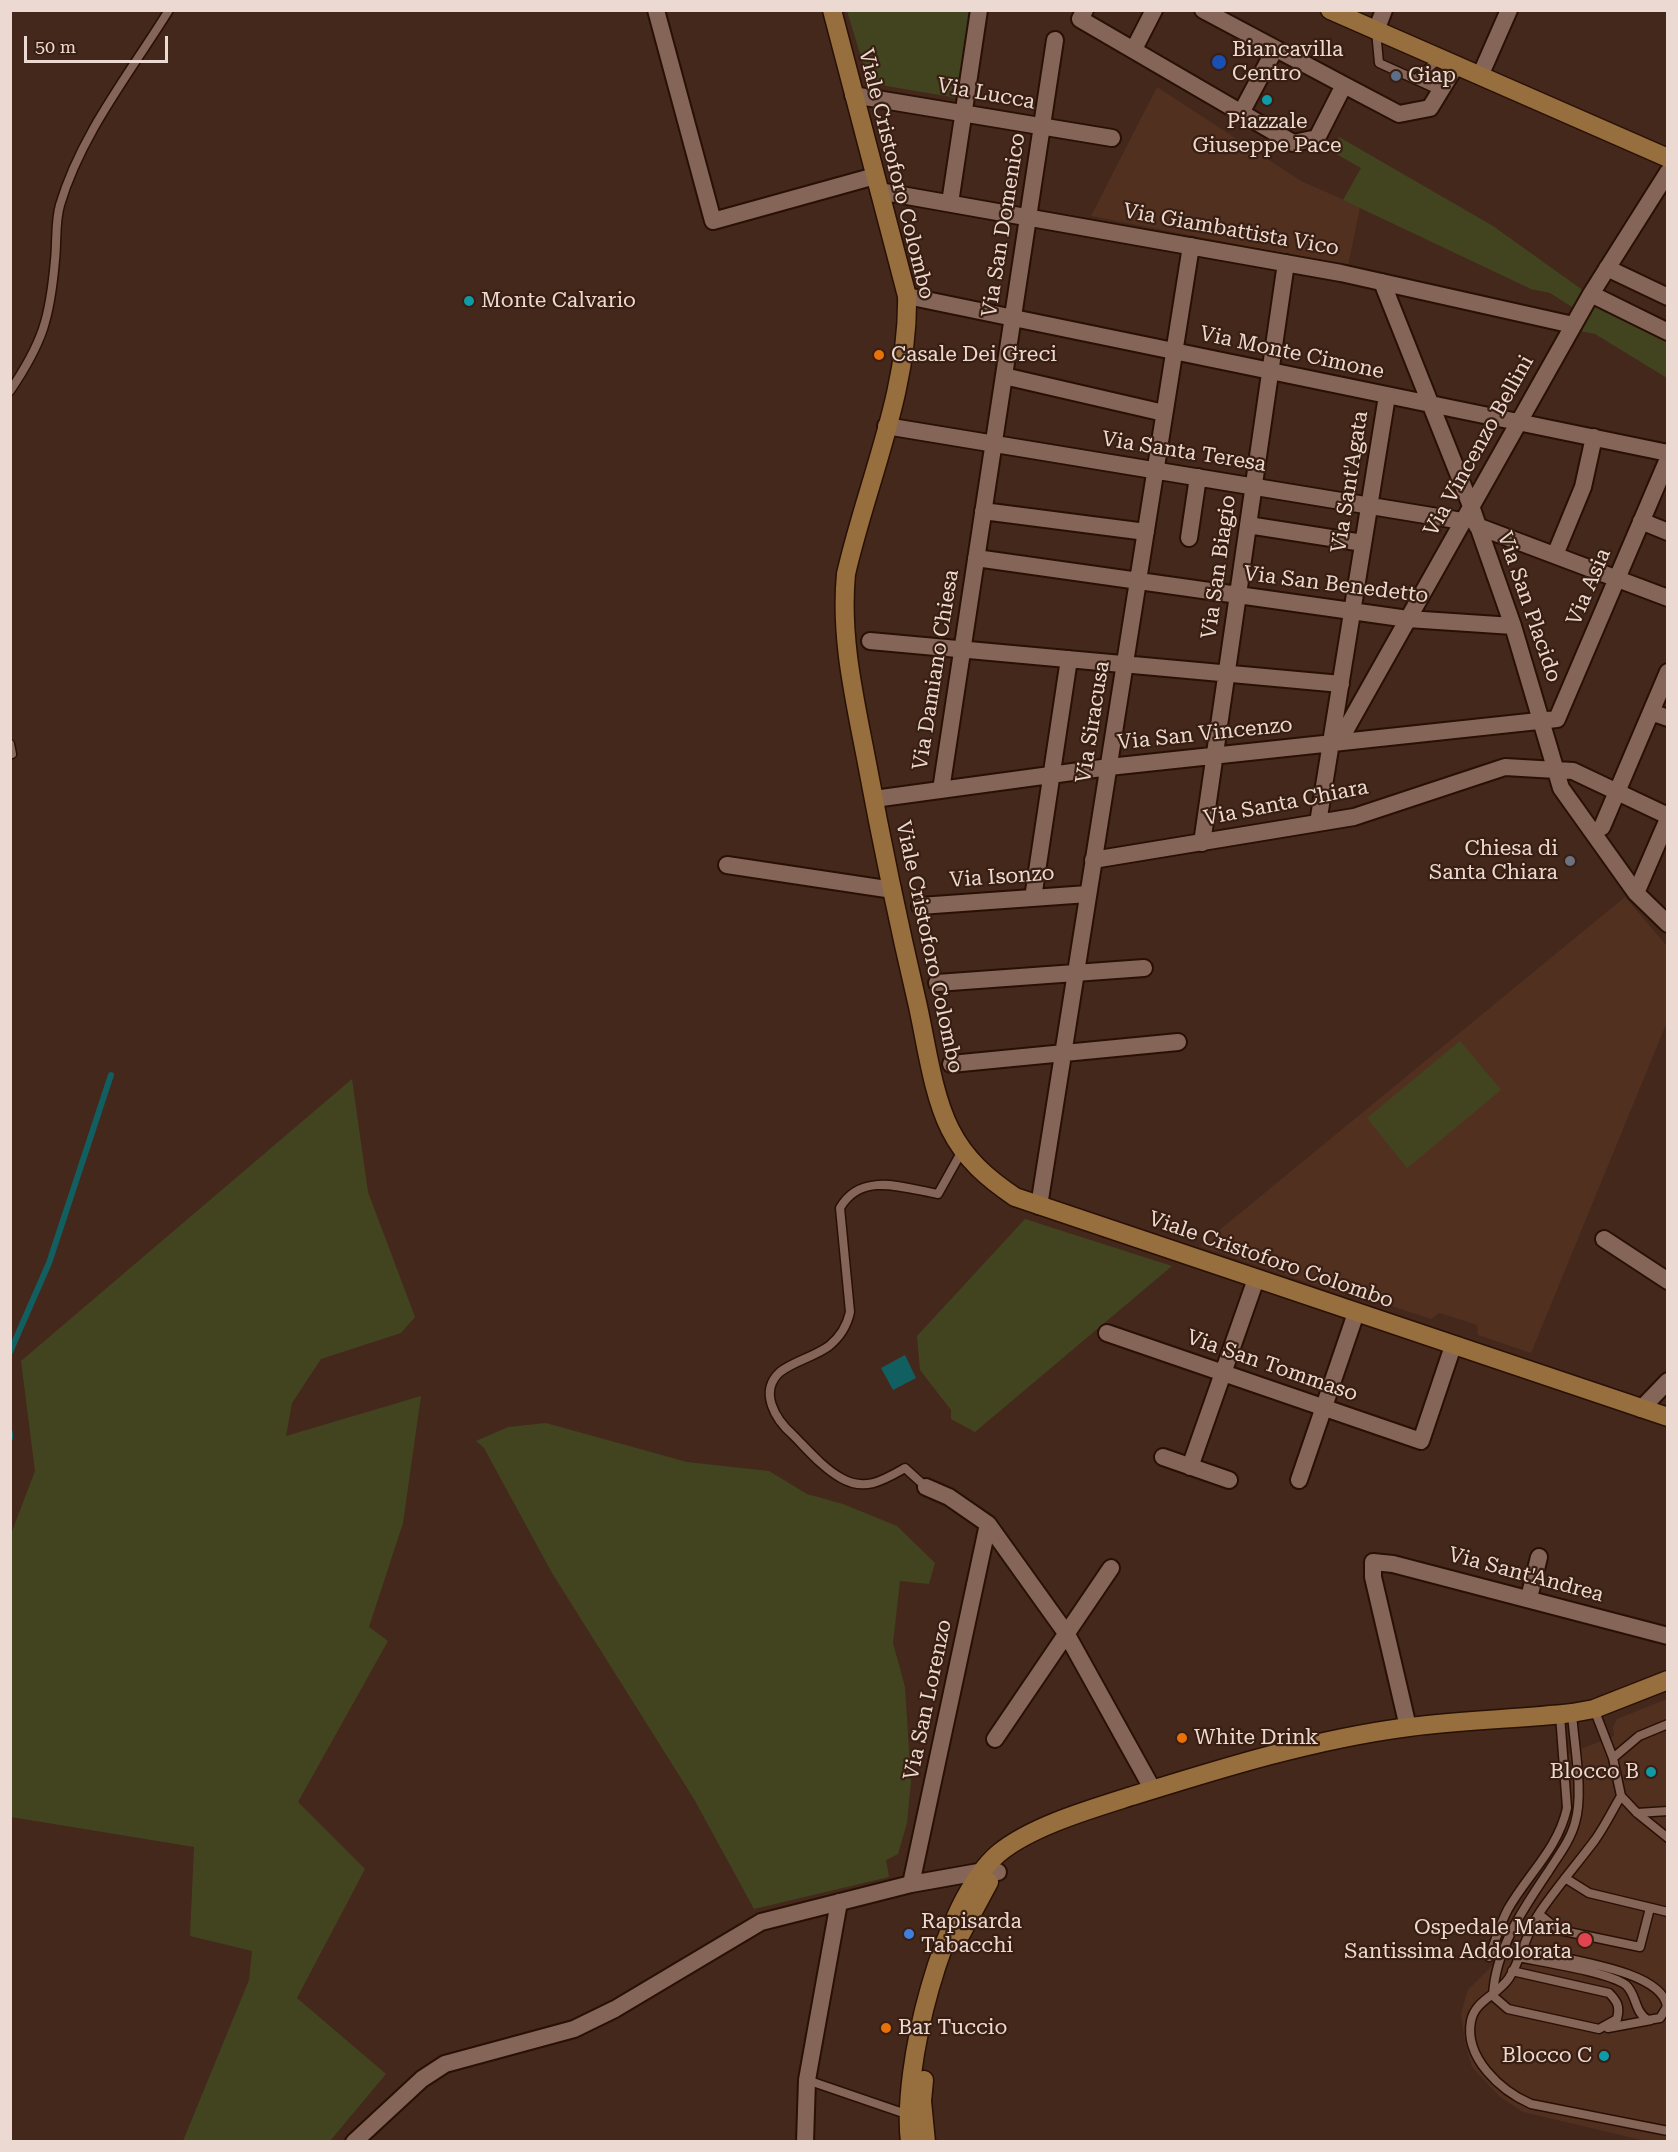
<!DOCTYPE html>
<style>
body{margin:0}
#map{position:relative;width:1678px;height:2152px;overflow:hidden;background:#44281c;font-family:"Roboto Serif",serif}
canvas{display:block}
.frame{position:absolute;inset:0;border:12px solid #ecdad2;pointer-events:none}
.scale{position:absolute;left:24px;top:36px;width:144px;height:27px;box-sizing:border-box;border:3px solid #ecdad2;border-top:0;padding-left:8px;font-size:18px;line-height:21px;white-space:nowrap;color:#ecdad2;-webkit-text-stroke:4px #391e12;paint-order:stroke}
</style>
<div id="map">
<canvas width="1678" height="2152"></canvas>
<div class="frame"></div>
<div class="scale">50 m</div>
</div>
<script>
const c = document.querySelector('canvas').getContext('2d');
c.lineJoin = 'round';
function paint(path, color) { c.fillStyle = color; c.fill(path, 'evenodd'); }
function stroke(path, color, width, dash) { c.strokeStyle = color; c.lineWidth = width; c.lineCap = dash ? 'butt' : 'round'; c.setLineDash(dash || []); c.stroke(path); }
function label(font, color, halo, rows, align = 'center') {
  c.font = font + ' "Roboto Serif",serif'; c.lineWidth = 4.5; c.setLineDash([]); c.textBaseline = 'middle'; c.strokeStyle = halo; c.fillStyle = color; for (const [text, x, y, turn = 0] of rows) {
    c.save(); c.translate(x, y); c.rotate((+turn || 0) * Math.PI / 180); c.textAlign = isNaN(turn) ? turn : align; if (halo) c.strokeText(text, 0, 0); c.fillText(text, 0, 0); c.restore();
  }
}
paint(new Path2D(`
 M1157 87 1301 181 1360 207 1348 266 1091 216Z
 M1625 897 1667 946V1022L1531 1353 1478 1335 1477 1325 1465 1321 1439 1313 1431 1319 1346 1291 1344 1295 1200 1246Z
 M1667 1699V2141H1646L1523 2112 1500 2097 1472 2067 1465 2043 1461 2013 1468 1990 1493 1965 1512 1914 1551 1860 1564 1837 1571 1807 1568 1754 1614 1736 1613 1727 1617 1719Z`), '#523020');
paint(new Path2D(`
 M847 11H969L957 98 869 83Z
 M1339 137 1493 226 1584 291 1572 307 1550 293 1531 289 1343 200 1361 168 1331 151Z
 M1597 303 1667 339V378L1595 334 1580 331Z
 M1460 1041 1501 1090 1407 1168 1367 1118Z
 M352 1079 368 1192 415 1317 401 1333 321 1359 292 1403 286 1436 421 1396 403 1523 369 1627 388 1641 298 1802 365 1869 297 1998 386 2074 330 2141H183L249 1980 252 1951 190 1936 194 1847 11 1817V1534L35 1471 21 1361Z
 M1025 1219 1172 1266 975 1432 951 1419V1410L920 1370 917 1336Z
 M546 1423 687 1462 769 1471 807 1494 843 1504 897 1526 935 1563 929 1584 900 1581 893 1643 905 1687 911 1781 907 1823 898 1854 886 1860 889 1877 754 1909 694 1799 552 1573 484 1448 476 1441 508 1427Z`), '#42441f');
paint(new Path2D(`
 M905 1355 916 1378 893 1390 881 1368Z`), '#115f61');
stroke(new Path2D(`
 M10 1352 49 1263 111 1075
 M10 1433V1438`), '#115f61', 6);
const lane = new Path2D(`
 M1376 31 1379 63 1441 91
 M1416 79 1439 59
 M10 391C43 342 50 318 55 260 57 242 55 222 60 205 81 134 130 73 169 10
 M10 744 12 754
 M926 1487 905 1468C884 1480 865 1492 841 1478 823 1468 808 1450 793 1435 776 1420 758 1392 780 1372 794 1361 814 1357 829 1346 840 1337 847 1326 850 1312L840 1208C861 1171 904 1188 938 1194L962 1151
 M1594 1709 1613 1758 1621 1796C1612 1811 1605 1826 1595 1840 1577 1864 1557 1887 1540 1912 1526 1932 1522 1958 1509 1978 1498 1995 1475 2000 1471 2021 1464 2058 1501 2091 1531 2104L1668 2131
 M1613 1758 1639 1736 1668 1724
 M1621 1796 1637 1813 1668 1838
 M1637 1813 1668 1811
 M1565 1878 1589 1893 1668 1912
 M1539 1914 1559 1930 1640 1947 1650 1908
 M1489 1957C1495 1942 1500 1924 1508 1909 1528 1874 1558 1849 1567 1808L1560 1715
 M1518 1957C1542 1962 1609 1972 1626 1985 1637 1995 1634 2012 1648 2020L1660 2018 1667 2007C1663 1968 1555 1959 1521 1948
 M1512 1971 1609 1993C1618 2002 1620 2007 1617 2019L1599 2029 1508 2009 1493 1996C1495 1950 1523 1909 1548 1872 1558 1856 1570 1841 1575 1823 1584 1793 1574 1745 1572 1713
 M1608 2028 1651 2020
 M807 2080 909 2115`);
const street = new Path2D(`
 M656 10 713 221 875 176
 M1085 10 1080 19 1293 143 1317 138 1344 85 1203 10
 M1376 31 1384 10
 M1134 49 1154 10
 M1480 76 1509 10
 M1344 85 1399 114 1430 108 1455 67
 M853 95 1112 138
 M1241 113 1275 49
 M879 191 1341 273 1573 325
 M950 203 979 10
 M1607 268 1668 297
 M1382 282 1471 506 1513 626 1561 788 1636 893 1668 924
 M1591 294 1668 332
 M907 296 1668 453
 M1004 376 1164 413
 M886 426 1462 521 1471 519
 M983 511 1146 532
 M1641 521 1668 532
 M1248 525 1363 543
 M1477 526 1668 598
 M1189 538 1198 477
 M1555 555 1583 487 1594 437
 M976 558 1408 619 1513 626
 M870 641 1341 684
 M1651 712 1668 718
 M1331 743 1345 731 1591 294 1668 172
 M941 790 1055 40
 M874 799 1109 767 1557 719 1668 459
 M1318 823 1387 396
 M1602 827 1668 672
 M1202 843 1286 263
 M1093 860 1354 817 1505 767 1573 771 1668 816
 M727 865 893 890
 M1636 893 1668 819
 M1033 898 1069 659
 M920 906 1088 894
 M937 983 1144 968
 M951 1064 1178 1042
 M1039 1206 1191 246
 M1604 1239 1668 1281
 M1107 1333 1421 1441 1453 1346
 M1641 1409 1668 1381
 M1163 1457 1229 1480
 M1190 1467 1256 1279
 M1299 1480 1356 1313
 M926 1487 949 1497 988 1524 1066 1633 1153 1790
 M1529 1598 1539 1557
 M1408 1727 1373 1577V1562L1393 1564 1668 1636
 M995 1739 1111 1568
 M911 1884 988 1524
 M354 2142 422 2079 445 2064 574 2029 615 2009 761 1922 911 1884 984 1871 998 1872
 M805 2142 807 2080 839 1902`);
const secondary = new Path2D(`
 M832 10 907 296C909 391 867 482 846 574 840 636 854 696 866 758 881 839 898 921 917 1002 926 1041 932 1093 950 1129 965 1159 987 1178 1015 1197L1668 1417
 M1330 10 1668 158
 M961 1934 989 1882
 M924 2080 922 2101 926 2142
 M910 2142C901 2070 942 1901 999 1853 1032 1826 1091 1809 1132 1796 1222 1768 1315 1739 1409 1727 1463 1720 1518 1719 1572 1713L1594 1709 1668 1680`);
stroke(lane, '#291005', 11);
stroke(street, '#291005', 20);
stroke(secondary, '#291005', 21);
stroke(lane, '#846557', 8);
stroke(street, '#846557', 16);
stroke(secondary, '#976e3d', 18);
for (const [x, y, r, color] of [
 [1219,62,8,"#1a4fb4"],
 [1396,76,6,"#5c6f8a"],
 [1267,100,6,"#0f9aa8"],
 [469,301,6,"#0f9aa8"],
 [879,355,6,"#e8710a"],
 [1570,861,6,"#6b7280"],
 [1182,1738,6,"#e8710a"],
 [1651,1772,6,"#0f9aa8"],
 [909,1934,6,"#3f7fe0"],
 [1585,1940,8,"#e0444e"],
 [886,2028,6,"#e8710a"],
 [1604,2056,6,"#0f9aa8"]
]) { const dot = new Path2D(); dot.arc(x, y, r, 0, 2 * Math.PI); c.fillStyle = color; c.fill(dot); stroke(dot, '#391e12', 2); }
label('21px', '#ecdad2', '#391e12', [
 ["Biancavilla",1232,50],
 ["Centro",1232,74],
 ["Giap",1408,76],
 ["Piazzale",1267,122,"center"],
 ["Giuseppe Pace",1267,146,"center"],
 ["Monte Calvario",481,301],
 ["Casale Dei Greci",891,355],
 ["Chiesa di",1558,849,"right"],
 ["Santa Chiara",1558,873,"right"],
 ["White Drink",1194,1738],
 ["Blocco B",1639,1772,"right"],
 ["Rapisarda",921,1922],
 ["Tabacchi",921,1946],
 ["Ospedale Maria",1572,1928,"right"],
 ["Santissima Addolorata",1572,1952,"right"],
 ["Bar Tuccio",898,2028],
 ["Blocco C",1592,2056,"right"]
], 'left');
label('21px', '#ecdad2', '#391e12', [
 ["Via Lucca",986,94,10],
 ["Viale Cristoforo Colombo",896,174,76],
 ["Via San Domenico",1004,225,-81],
 ["Via Giambattista Vico",1231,230,10],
 ["Via Monte Cimone",1292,353,12],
 ["Via Vincenzo Bellini",1479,446,-61],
 ["Via Santa Teresa",1184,452,9],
 ["Via Sant'Agata",1350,482,-81],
 ["Via San Biagio",1219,567,-82],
 ["Via San Benedetto",1336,585,7],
 ["Via Asia",1589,587,-67],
 ["Via San Placido",1529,607,71],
 ["Via Damiano Chiesa",936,670,-81],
 ["Via Siracusa",1093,722,-81],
 ["Via San Vincenzo",1205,734,-6],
 ["Via Santa Chiara",1286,803,-11],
 ["Via Isonzo",1002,877,-4],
 ["Viale Cristoforo Colombo",929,947,78],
 ["Viale Cristoforo Colombo",1271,1260,19],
 ["Via San Tommaso",1272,1366,19],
 ["Via Sant'Andrea",1526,1575,15],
 ["Via San Lorenzo",928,1700,-78]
]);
</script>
